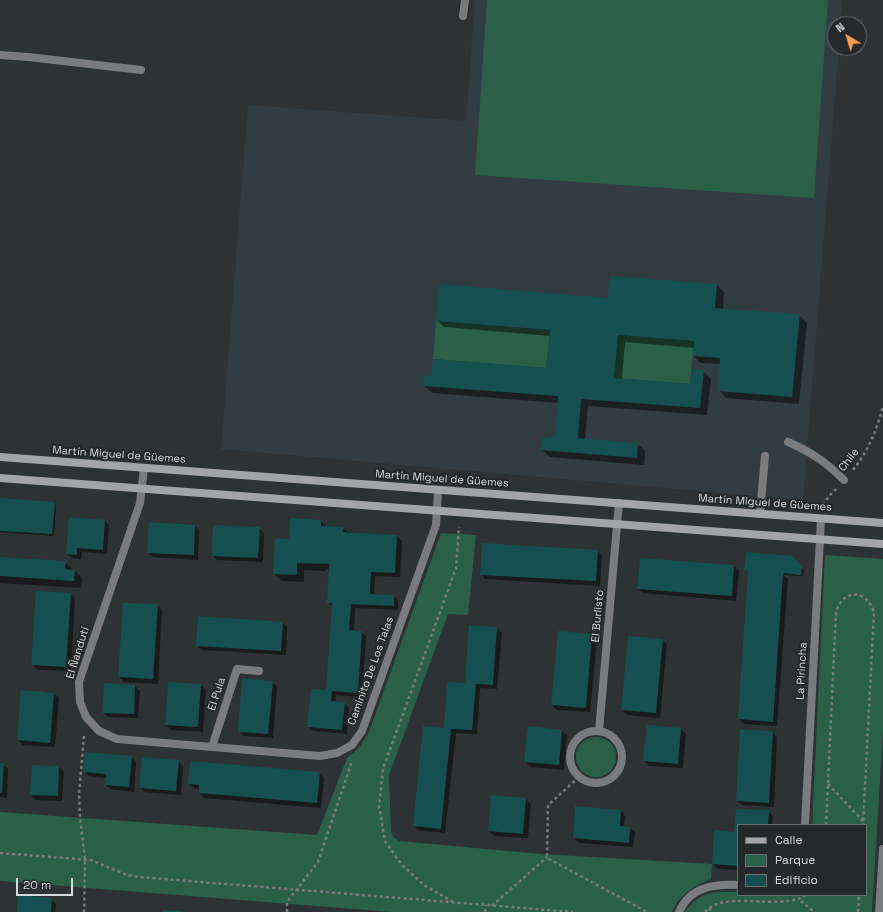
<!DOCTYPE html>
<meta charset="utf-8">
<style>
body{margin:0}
#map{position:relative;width:883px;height:912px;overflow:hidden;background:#2d3235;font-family:"Space Grotesk",sans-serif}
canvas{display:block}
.legend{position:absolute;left:737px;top:824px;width:130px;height:72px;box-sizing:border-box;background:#23282b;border:1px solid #6b6f71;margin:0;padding:5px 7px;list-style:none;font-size:12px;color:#d6d9db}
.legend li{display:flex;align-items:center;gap:8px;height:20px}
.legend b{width:20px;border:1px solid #6b6f71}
.north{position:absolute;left:827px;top:16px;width:40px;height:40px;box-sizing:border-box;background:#23282b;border:1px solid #6b6f71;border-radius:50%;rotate:322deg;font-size:11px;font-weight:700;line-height:16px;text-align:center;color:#d6d9db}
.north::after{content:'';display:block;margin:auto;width:14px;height:18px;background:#fb9e51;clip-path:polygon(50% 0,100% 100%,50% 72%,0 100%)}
.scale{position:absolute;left:16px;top:878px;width:57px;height:18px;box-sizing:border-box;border:2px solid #d6d9db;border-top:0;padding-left:5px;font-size:12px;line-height:14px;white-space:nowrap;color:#d6d9db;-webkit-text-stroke:3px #23282b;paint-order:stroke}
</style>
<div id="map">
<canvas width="883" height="912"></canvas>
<ul class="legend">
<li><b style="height:5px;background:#a3a4a8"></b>Calle</li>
<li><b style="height:11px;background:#2a6048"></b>Parque</li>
<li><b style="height:11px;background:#154f50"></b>Edificio</li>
</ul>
<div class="north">N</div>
<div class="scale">20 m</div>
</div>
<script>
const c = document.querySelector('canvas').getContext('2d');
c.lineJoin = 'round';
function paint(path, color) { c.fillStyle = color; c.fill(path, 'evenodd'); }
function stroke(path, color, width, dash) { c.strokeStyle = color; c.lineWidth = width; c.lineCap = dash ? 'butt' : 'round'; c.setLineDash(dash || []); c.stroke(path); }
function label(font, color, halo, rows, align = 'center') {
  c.font = font + ' "Space Grotesk",sans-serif'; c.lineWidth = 4; c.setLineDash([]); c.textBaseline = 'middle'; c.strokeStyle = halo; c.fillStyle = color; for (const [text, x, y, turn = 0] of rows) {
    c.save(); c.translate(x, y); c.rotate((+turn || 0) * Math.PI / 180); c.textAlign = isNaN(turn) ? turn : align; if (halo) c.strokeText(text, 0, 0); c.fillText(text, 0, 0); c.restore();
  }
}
paint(new Path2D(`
 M475 0H842L840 24H835V48H839L803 500 221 449 248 105 466 121Z`), '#323d43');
paint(new Path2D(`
 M487 0H828L814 198 475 175Z
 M436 321 550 330 546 368 433 359Z
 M618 335 694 341 690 384 614 378Z
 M441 533 476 535 468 615 448 614 389 775 391 831 393 837 399 841 541 854 712 864 711 879C694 886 680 894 672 912H392L0 881V812L317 835 347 758 359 748 369 732Z
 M825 555 883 559V730L872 912H685C700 891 714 891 738 892V895H866V825H812Z
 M576 757a20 20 0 1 1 40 0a20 20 0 1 1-40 0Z`), '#2a6048');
paint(new Path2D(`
 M717 285 724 292 723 309 799 315 807 323 799 404 726 398 719 390 721 364 701 363 694 356 695 348 625 342 622 380 691 385 703 371 711 379 707 415 588 406 585 439 638 444 645 451 644 465 550 457 542 450 555 439 559 403 432 393 424 386 432 377 547 369 550 336 444 327 437 320Z
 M0 499 54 503 56 505 54 536 0 532Z
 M104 520 109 525 107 554 82 552 81 559 72 558 67 554Z
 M321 521 326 527 343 528 348 532 397 536 402 541 400 577 375 576 374 595 394 596 398 601V610L355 608 354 631 361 632 366 636 362 697 336 695V702L344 703 349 708 347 734 313 731 308 726 327 691 333 607 328 602 330 569H326V571L304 570V582L282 581 274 574 290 540Z
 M195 526 199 530 198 560 153 557 148 553Z
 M259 528 264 533 263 562 217 560 213 556Z
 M597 551 602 555 600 586 485 579 481 574Z
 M0 558 65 562 73 570 75 571 82 578 81 588 0 583Z
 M795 559 804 570 803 576 783 575 788 579 777 726 744 724 739 719 749 572 745 570Z
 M734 566 739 571 736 601 643 593 638 589Z
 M71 594 75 598 71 671 37 670 33 665Z
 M157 605 162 610 158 684 124 682 119 677Z
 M283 623 287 627 286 655 202 650 197 646Z
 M497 628 502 633 497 689 480 688 477 734 456 733 445 833 418 830 414 826 445 729 466 684Z
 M559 632 592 635 597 639 590 712 557 710 552 705Z
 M662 640 667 644 660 718 627 715 622 710Z
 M272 682 277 686 273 738 244 736 239 731Z
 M105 685 135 686 140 691 138 718 108 717 103 712Z
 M201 685 206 690 203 732 171 730 166 725Z
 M22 691 54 693 59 698 55 747 23 745 18 740Z
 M648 726 681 729 686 734 683 768 649 766 644 761Z
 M562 731 567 735 564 770 530 767 525 762Z
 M772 732 777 737 774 807 742 805 737 801Z
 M132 757 136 762 134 792 110 789 106 785V778L89 776 85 772Z
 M178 761 183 766 181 795 144 792 140 788Z
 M0 764H3L8 769 7 798 0 797Z
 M59 767 64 772 62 801 36 800 31 795Z
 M319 773 324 778 321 808 204 798 200 793V789L194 788 189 784Z
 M492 796 526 799 531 804 528 838 494 836 489 831Z
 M576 808 621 811 625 816 624 827 630 828 635 832 633 847 579 843 574 838Z
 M737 810 768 811 773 816 772 825H738V870L718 869 713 864 735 833Z
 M51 899 56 904 55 912H18Z`), '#0007');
paint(new Path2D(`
 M610 276 717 284 715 308 800 314 792 397 718 391 720 358 693 356 694 341 618 335 614 378 690 384 692 369 704 370 700 408 581 399 578 438 638 443 637 458 541 450 542 437H555L558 396 423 386 424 375 431 376 433 359 546 368 550 330 436 321 439 284 608 298Z
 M0 498 55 502 52 534 0 531Z
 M69 517 105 520 103 550 77 548V555L66 554Z
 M290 518 321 520V526L344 527 343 532 397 535 395 573 371 572 370 594 394 595V606L351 604 349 630 362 631 358 693 332 691 331 701 345 702 342 730 307 727 311 689 326 690 332 603H327L329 564 297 563V575L273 574 275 538 289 539Z
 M149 522 195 525 194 555 147 553Z
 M213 525 260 527 258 558 212 556Z
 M482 543 598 550 596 581 480 575Z
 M746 552 793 556 802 567 801 575 783 573 773 722 738 719 748 571 744 570Z
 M0 557 66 561 65 569 75 570 74 581 0 576Z
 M640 558 734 565 732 596 637 589Z
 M36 591 71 593 66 667 31 665Z
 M123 603 158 604 153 679 118 677Z
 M198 616 283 622 281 651 196 646Z
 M469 625 497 627 493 685 476 684 472 730 451 729 441 829 413 826 423 726 444 728 447 682 465 683Z
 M558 631 592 634 586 708 551 705Z
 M628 636 663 639 656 713 621 710Z
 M242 678 273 681 268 734 238 732Z
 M168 682 201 684 198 727 165 725Z
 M104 683 135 685 134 714 102 713Z
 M21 690 54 693 50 743 17 740Z
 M647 725 681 728 678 764 643 761Z
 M528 726 562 730 559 765 524 762Z
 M740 729 773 731 769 803 736 801Z
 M85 752 132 756 129 787 105 785 106 774 83 772Z
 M142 757 179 760 176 791 139 788Z
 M190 761 320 772 317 803 199 793V785L188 784Z
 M0 763H4L2 793H0Z
 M32 765 59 766 58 796 30 795Z
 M491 795 526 798 523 834 488 831Z
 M575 806 621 810 620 826 630 827 629 843 573 838Z
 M736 809 769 810 768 825H738V866L712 864 714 830 734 832Z
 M18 895 52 898 51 912H17Z
 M163 910 181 911V912H163Z`), '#154f50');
stroke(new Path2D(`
 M853 470C868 451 877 430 883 406
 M823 505 829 496 836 489
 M84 736 79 794 80 818 85 859 84 912
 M579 777 548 805 547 857 549 859 647 912
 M828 784 863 821
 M826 825 836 611C844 589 866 589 874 612L863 825
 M0 853 91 860 127 875 139 877 573 912
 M801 901 814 912
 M453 902 424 885 402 865 385 841 379 806 383 769 456 568 459 527
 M492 906 547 857
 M709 908 713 912
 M287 912V902L290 898 318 862 352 761
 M485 912 486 905
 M705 912C724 889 781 912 806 895
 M858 912 859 895`), '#787c7e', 2.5, [3, 3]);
stroke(new Path2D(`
 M463 16 465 0
 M788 442C811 452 826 462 844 480
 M760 514 765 456`), '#7a7b7d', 8);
stroke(new Path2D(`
 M0 55 28 57 141 70
 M144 468 140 503 79 682 80 702 86 717 99 731 117 739 320 756 337 753 352 745 362 731 436 525 438 490
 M570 757a26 26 0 1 1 52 0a26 26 0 1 1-52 0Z
 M599 731 619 503
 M212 747 237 669 259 671
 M805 825 821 519
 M679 912C690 887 713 884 738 885
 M879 912 883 849`), '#7a7b7d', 8);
stroke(new Path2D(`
 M0 457 883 523
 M0 478 883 544`), '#a3a4a8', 8);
label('11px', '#d6d9db', '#23282b', [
 ["Martín Miguel de Güemes",119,455,4],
 ["Chile",849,460,-53],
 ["Martín Miguel de Güemes",442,479,4],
 ["Martín Miguel de Güemes",765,503,4],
 ["El Burlisto",598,616,-85],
 ["El Ñandutí",78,653,-73],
 ["Caminito De Los Talas",371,671,-70],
 ["La Pirincha",802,671,-87],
 ["El Pula",217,694,-72]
]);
</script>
